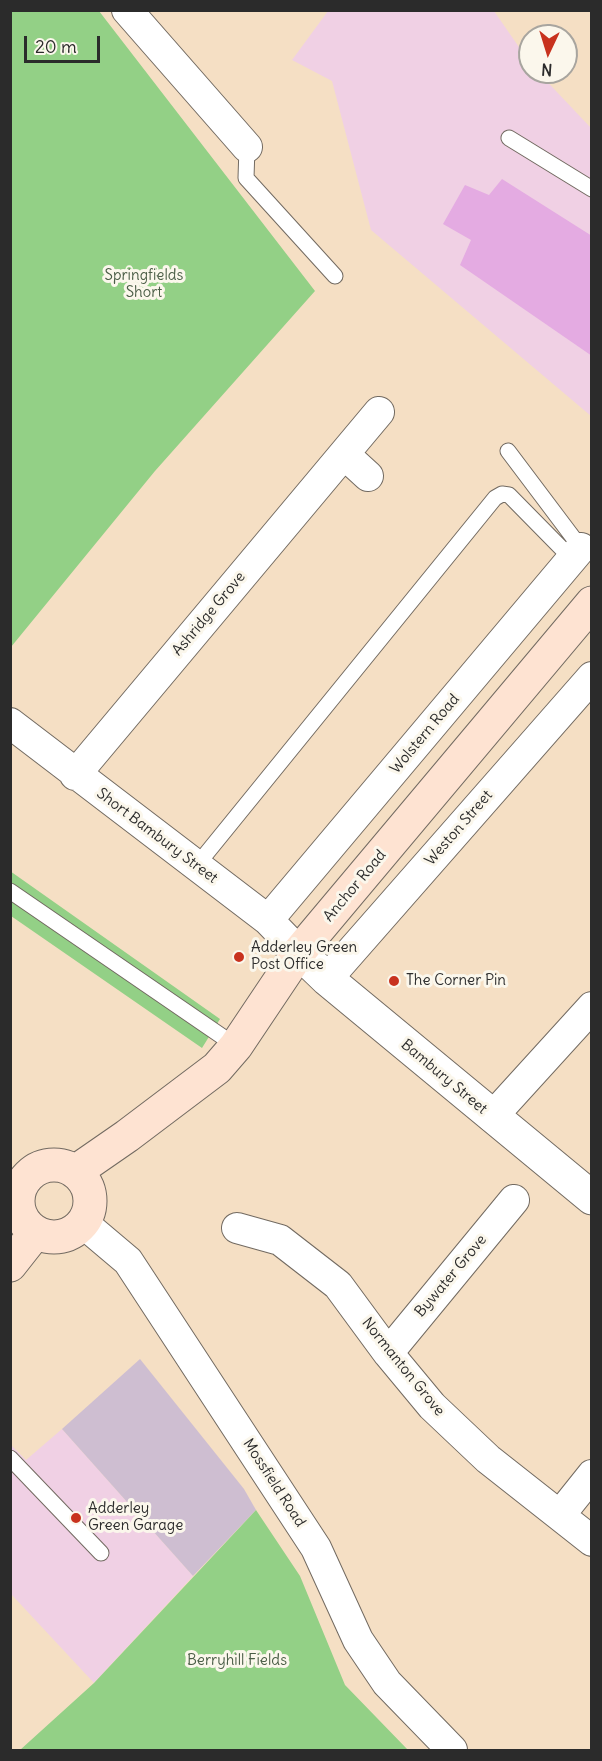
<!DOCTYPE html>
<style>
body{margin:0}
#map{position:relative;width:602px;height:1761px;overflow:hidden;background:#f5dfc4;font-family:Delius,sans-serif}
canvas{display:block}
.frame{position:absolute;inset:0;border:12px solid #2b2b2b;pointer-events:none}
.north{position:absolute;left:518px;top:24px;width:60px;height:60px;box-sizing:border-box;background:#fbf7ec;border:2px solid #a8a59f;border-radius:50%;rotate:184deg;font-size:16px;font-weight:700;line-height:24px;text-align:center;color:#2b2b2b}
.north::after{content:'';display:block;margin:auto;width:21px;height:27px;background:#c8321e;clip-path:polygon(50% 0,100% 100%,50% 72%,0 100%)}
.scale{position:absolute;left:24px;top:36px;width:76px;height:27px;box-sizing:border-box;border:3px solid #2b2b2b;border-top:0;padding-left:8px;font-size:18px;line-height:21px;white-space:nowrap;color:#2b2b2b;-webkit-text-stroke:4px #fbf7ec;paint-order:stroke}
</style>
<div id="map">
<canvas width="602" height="1761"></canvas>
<div class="frame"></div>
<div class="north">N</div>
<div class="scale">20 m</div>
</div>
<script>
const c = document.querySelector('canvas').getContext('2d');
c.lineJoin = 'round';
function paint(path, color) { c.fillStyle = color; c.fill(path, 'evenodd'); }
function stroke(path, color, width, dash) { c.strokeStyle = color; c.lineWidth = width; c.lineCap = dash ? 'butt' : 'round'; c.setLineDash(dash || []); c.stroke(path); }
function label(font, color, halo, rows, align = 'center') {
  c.font = font + ' Delius,sans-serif'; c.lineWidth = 6; c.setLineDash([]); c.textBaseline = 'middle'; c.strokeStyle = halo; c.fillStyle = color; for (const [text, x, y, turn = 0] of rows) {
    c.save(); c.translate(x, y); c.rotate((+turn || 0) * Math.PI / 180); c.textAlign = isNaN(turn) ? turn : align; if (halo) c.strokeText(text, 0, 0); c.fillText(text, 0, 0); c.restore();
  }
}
paint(new Path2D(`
 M328 11H494L530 63V72H538L591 128V416L371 230 332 81 292 60Z
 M62 1429 193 1576 94 1683 11 1594 10 1444 26 1460Z`), '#f0d0e4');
paint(new Path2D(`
 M140 1359 244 1489 256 1510 193 1576 62 1429Z`), '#cebed1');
paint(new Path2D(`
 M11 10 99 11 315 291 155 471 11 647Z
 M10 871 220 1019 202 1048 11 916Z
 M256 1510 300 1576 345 1685 408 1750H20L94 1683Z`), '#93d086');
paint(new Path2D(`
 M502 179 592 236V356L460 265 471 240 443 224 465 185 489 195Z`), '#e4abe2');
const service = new Path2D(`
 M509 138 592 189
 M247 147 246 178 335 276
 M508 451 581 548
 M197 865 495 498 502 494 509 495 572 559
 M10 891 236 1046
 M10 1458 101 1553`);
const minor = new Path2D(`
 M127 10 247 147
 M344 454 368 476
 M10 723 268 920 299 952
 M75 775 379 412
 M268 920 581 548
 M327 979 592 677
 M492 1117 592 1007
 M83 1223 128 1261 316 1548 358 1640 387 1683 452 1750
 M237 1228 280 1240 338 1285 388 1353 432 1406 488 1459 592 1541
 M388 1353 514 1200
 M560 1515 592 1475`);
const tertiary = new Path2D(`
 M299 952 327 979 592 1198`);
const secondary = new Path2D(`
 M18 1201a36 36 0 1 1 72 0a36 36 0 1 1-72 0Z
 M75 1172 127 1136 217 1068 236 1046 299 952 592 603
 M10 1265 36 1232`);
stroke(service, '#726a61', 17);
stroke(minor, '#726a61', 32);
stroke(tertiary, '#726a61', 35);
stroke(secondary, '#726a61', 35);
stroke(service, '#fff', 15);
stroke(minor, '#fff', 30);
stroke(tertiary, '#fff', 33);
stroke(secondary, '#fee3d2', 33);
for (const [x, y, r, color] of [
 [239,957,6,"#c8321e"],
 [394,981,6,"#c8321e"],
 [76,1518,6,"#c8321e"]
]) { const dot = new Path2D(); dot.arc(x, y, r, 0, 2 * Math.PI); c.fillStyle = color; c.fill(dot); stroke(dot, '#fbf7ec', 2); }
label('15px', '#4a5d46', '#fbf7ec', [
 ["Springfields",144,276],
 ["Short",144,293],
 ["Berryhill Fields",237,1661]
]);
label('15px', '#2b2b2b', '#fbf7ec', [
 ["Ashridge Grove",209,614,-50],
 ["Wolstern Road",425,734,-50],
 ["Weston Street",459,828,-49],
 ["Short Bambury Street",157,836,37],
 ["Anchor Road",355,886,-50],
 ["Bambury Street",444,1077,40],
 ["Bywater Grove",451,1276,-50],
 ["Normanton Grove",403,1367,51],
 ["Mossfield Road",274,1483,57]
]);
label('15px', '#2b2b2b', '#fbf7ec', [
 ["Adderley Green",251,948],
 ["Post Office",251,965],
 ["The Corner Pin",406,981],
 ["Adderley",88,1509],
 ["Green Garage",88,1526]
], 'left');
</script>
